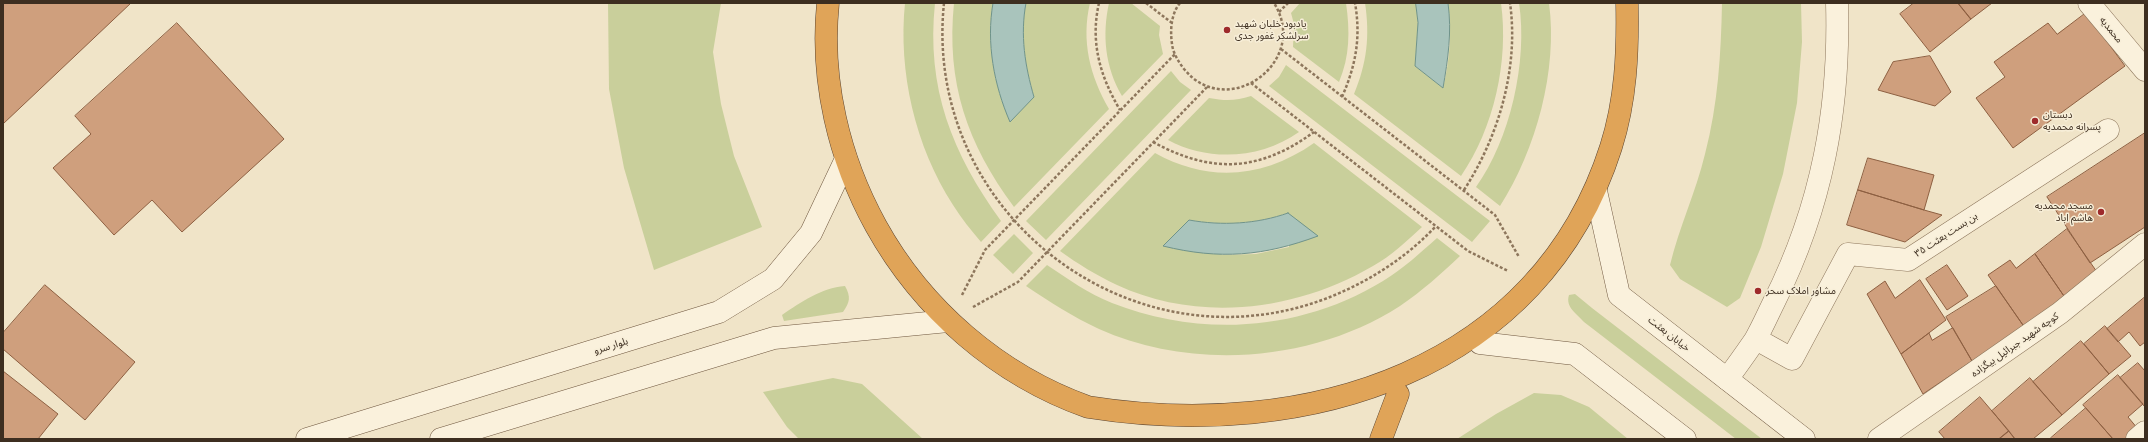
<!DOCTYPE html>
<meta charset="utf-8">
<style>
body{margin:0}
#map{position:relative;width:2148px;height:442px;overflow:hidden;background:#f0e4c8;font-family:"IBM Plex Serif",serif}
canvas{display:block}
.frame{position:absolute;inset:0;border:4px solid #3d2e20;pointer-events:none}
</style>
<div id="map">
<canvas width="2148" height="442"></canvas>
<div class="frame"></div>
</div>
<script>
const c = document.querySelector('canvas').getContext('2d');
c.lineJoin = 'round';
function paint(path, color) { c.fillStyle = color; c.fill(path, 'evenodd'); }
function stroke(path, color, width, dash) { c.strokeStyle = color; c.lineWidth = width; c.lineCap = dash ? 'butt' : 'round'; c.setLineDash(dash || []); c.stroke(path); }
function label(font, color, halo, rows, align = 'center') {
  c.font = font + ' "IBM Plex Serif","Noto Sans Arabic",serif'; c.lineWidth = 3; c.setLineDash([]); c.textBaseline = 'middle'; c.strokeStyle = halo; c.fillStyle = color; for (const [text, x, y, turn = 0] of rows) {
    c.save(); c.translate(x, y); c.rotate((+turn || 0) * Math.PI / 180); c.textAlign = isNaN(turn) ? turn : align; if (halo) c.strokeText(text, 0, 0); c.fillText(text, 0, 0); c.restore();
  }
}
paint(new Path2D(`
 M608 3H721L713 52 721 104 734 156 762 227 654 270 624 168 609 89Z
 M905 3H935C926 88 952 153 1001 221L981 242C971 230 961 218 953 205 915 146 898 72 905 3Z
 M954 3H993C986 42 994 85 1010 121L1034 97C1025 66 1020 35 1026 3H1090C1081 41 1090 76 1109 109L1014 207C967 143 946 83 954 3Z
 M1109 3H1131L1160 26 1159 35 1163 54 1122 96C1105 67 1102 35 1109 3Z
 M1300 3H1346C1350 31 1350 56 1339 82L1293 47 1294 24 1291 13Z
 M1365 3H1416L1418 23 1415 66 1443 88C1450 60 1452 31 1448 3H1501C1509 61 1494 128 1461 176L1354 94C1367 63 1370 36 1365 3Z
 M1519 3H1549C1558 70 1536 150 1500 206L1476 187C1510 140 1528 61 1519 3Z
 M1722 3H1801L1802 42 1797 103 1783 174 1761 247 1740 298 1727 307 1680 279 1670 265C1679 227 1696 192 1705 154 1718 104 1721 54 1722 3Z
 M1286 65 1490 221 1472 242 1269 86 1279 77Z
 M1171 71 1180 82 1191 90 1046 240 1026 221Z
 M1251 96 1299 132C1261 159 1209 162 1168 140L1209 98C1225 101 1236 101 1251 96Z
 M1314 143 1422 227C1407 241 1391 256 1373 266 1296 311 1199 323 1117 285 1096 275 1078 264 1060 251L1155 153C1209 183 1264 178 1314 143ZM1288 213 1289 247 1256 254 1222 255 1189 220C1222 226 1256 224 1288 213Z
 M1014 234 1033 253 1013 274 993 255Z
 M1437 238 1460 256C1441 274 1422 291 1400 306 1313 362 1193 371 1099 329 1073 317 1050 302 1026 286L1047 265C1068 279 1089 294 1112 303 1201 338 1301 331 1383 281 1403 269 1420 253 1437 238Z
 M845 286C851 297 850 302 843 312L784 321 782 315C801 302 821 288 845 286Z
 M1575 294 1592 308 1762 439H1736L1584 322C1577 314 1565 307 1569 295Z
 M833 378 862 384 923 439H799L787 427 763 392Z
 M1534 393 1561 395 1589 407 1628 439H1457L1496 414Z`), '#c9cf9b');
const water = new Path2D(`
 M993 3H1026C1020 35 1025 66 1034 97L1010 122C994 85 986 43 993 3Z
 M1416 3H1448C1452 32 1448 59 1443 88L1415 66 1418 23Z
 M1288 213 1318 236C1264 256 1220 260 1163 246L1189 220C1222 226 1257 224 1288 213Z`);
paint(water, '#a9c4bc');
stroke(water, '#6f938a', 1);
const building = new Path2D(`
 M3 3H131L3 124Z
 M1914 3H1958L1971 19 1930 52 1900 14Z
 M1958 3H1992L1971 19Z
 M2086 13 2125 66 2013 148 1976 98 2005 77 1994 62 2048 23 2057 34Z
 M177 23 284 139 182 232 152 200 114 235 53 168 91 134 75 116Z
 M1930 56 1951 92 1935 106 1878 90 1893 62Z
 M2145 133V227L2090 263 2047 197Z
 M1868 158 1934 175 1924 210 1858 190Z
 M1858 190 1924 210 1942 215 1905 242 1847 225Z
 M2067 229 2097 272 2066 299 2035 254Z
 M2035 254 2066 299 2025 328 1988 275 2010 260 2016 268Z
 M1947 265 1968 296 1947 310 1926 279Z
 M1920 280 1946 320 1901 354 1867 294 1885 281 1895 298Z
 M45 285 135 362 85 420 3 349V333Z
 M1996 286 2025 328 1972 361 1946 317Z
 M2145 297V342L2140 346 2129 332 2118 342 2107 329Z
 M2105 326 2131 356 2109 374 2084 344Z
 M1953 328 1972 361 1923 394 1901 354 1929 333 1932 340Z
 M2081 341 2109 374 2062 415 2033 382Z
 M2138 363 2145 371V407L2120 378Z
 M3 371 58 414 38 439H3Z
 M2118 375 2143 404 2128 417 2138 429 2126 439H2113L2083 405Z
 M2030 378 2062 415 2033 439H2015L1992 411Z
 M1980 397 2009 431 1999 439H1945L1939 432Z
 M2086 408 2113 439H2052L2051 438Z
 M2009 431 2015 439H1999Z`);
paint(building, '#cf9f7d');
stroke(building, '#8d5f41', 1);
const street = new Path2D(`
 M2089 3 2145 70
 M1756 339 1792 359 1848 254 1908 260 2108 130
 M1727 379C1737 366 1746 353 1755 340 1762 328 1768 314 1774 302 1822 206 1840 109 1837 3
 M1879 439 2060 313 2145 244
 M2137 439 2145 432`);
const secondary = new Path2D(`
 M1596 191 1619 295 1804 439
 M1480 343 1575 354 1685 439
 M307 439 719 312 773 279 811 233 846 159
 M441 439 774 338 948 321`);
const highway = new Path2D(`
 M828 3C820 80 839 159 876 226 922 309 998 375 1088 407 1308 442 1540 370 1611 147 1626 100 1628 52 1627 3
 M1381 439 1398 394`);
stroke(street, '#8d765c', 23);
stroke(secondary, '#6f573f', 23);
stroke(highway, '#5b4430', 23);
stroke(new Path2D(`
 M944 3C922 213 1133 375 1330 297 1370 281 1407 257 1436 226
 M1099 3C1090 42 1100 76 1120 110
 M1146 3 1172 23
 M1180 3C1171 14 1170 30 1172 44 1173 53 1178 61 1184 69 1227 122 1311 62 1274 3
 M1279 12 1288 3
 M1281 49 1495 215 1519 257
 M1251 83 1468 251 1508 271
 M1342 97C1356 65 1361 37 1355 3
 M1153 142C1212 174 1259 172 1314 132
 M1464 190C1499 136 1519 67 1510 3
 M962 295 985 250 1175 54
 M973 307 1018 282 1208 86`), '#8d765c', 2.5, [3, 2]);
stroke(street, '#faf1dc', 22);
stroke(secondary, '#faf1dc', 22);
stroke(highway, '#e0a458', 22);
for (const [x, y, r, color] of [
 [1227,30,4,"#9e2a2b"],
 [2035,121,4,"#9e2a2b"],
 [2101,212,4,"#9e2a2b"],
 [1758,291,4,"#9e2a2b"]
]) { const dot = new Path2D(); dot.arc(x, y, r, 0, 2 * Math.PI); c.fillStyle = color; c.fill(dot); stroke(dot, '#f7eed8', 1.5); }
label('10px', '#3d2e20', '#f7eed8', [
 ["یادبود خلبان شهید",1235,24],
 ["سرلشکر غفور جدی",1235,36],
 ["دبستان",2043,115],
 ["پسرانه محمدیه",2043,127],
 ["مسجد محمدیه",2093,206,"right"],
 ["هاشم اباد",2093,218,"right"],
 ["مشاور املاک سحر",1766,291]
], 'left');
label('10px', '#3d2e20', '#f7eed8', [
 ["محمدیه",2111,30,51],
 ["بن بست بعثت ۳۵",1946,235,-33],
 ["خیابان بعثت",1669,334,38],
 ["کوچه شهید جبرائیل بیگزاده",2015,345,-35],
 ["بلوار سرو",611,346,-17]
]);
</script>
